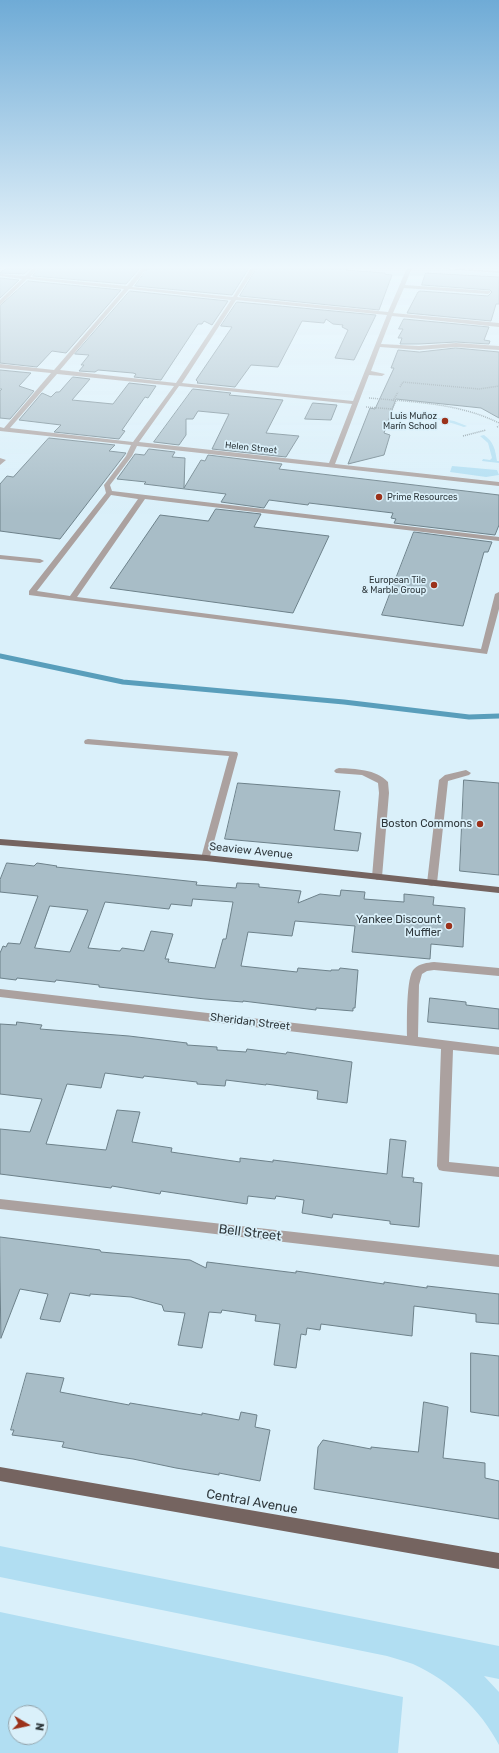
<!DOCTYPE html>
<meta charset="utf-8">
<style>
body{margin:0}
#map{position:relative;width:499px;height:1753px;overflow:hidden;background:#daf0fa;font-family:Rubik,sans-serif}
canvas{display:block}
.north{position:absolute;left:8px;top:1705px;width:40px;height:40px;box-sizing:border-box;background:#daf0fa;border:1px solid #95a6ae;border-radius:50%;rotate:99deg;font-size:11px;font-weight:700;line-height:16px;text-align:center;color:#2e373b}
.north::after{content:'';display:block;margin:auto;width:14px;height:18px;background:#9b321b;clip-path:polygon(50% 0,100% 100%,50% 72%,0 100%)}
</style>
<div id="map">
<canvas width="499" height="1753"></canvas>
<div class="north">N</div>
</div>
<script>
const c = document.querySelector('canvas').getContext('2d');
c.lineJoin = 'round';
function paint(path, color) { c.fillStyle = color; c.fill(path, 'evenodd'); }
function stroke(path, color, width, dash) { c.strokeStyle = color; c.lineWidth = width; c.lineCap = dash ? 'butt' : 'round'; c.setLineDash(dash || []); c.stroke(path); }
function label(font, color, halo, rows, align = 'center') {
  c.font = font + ' Rubik,sans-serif'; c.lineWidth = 3.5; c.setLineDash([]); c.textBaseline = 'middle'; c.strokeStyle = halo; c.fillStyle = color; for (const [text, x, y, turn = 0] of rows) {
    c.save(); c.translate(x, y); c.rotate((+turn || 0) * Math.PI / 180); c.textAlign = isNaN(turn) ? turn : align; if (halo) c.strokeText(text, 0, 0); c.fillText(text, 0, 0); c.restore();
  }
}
paint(new Path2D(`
 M425 412 427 413V416L454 421 467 426 464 427C449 422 432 417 417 420L413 418 415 413Z
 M484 435C494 442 495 449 497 461H499V463L482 461 483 459 490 460 492 458 488 443 480 436Z
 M452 466 497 470 499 475 486 477 450 472Z
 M0 1546 499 1646V1679L484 1676 499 1692V1745C481 1710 449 1680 413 1664 405 1661 396 1659 387 1656L0 1577Z
 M0 1612 403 1697 398 1753H0ZM16 1713H40V1737H16Z`), '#b1def2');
stroke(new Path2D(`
 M0 656 123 682 344 702 469 717 499 716`), '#599ebb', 5);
const building = new Path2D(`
 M6 268H31L24 274 0 273Z
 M39 268H140L126 284 33 276Z
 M148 268H249L232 295 135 286Z
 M257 268H348L346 270 385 273V274L392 275 379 310 240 296Z
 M426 273 499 277V304H496L491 321 407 313 418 292 420 291 488 296 492 292 490 290 422 285Z
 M0 278 19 280 0 298Z
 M28 281 121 290 66 353 52 351 37 367 0 363V306Z
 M130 291 228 301 212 325 204 321 202 324H198L161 380 134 377 136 374 133 373 98 370 95 372 79 371 84 365H81L89 355 75 354Z
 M237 302 376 315 354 360 335 358 348 330 342 327 343 325 333 324 326 319 324 323 302 321 278 367 251 365 235 387 197 383 198 382 196 380 232 327 221 326Z
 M404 319 489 327 484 340 490 341 489 344 456 342 419 344H400L402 338H398L403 329H399Z
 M456 348 499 352V418L481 408 396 399 384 433 390 435 384 455 348 464 370 408 375 409 394 368H391L398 350 419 352Z
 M0 370 31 373 19 386 34 391 10 419 0 418V391L2 389H0Z
 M73 377 90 379 72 400 113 404 129 383 156 386 148 398 145 397 138 407 122 430 125 431 119 439 54 432 61 425 19 420 42 393 51 397 56 392H59Z
 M193 389 231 393 229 395 283 400 266 433 299 436 286 457 212 449 229 414 198 411 193 419H186V435L179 445 154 442Z
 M313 403 337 405 331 420 305 419Z
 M49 438 115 445 109 451 126 453 60 539 0 531V484L7 476 13 477Z
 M149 449 175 452 172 457 185 458 184 488 201 460 205 461 208 455 282 464 279 469 499 495V525L495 535 394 523 396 519 391 518 393 513 309 503 308 505 269 500 264 508 221 502 226 494 144 484 146 482 117 479 135 454 144 455Z
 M216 509 261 514 254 527 329 536 293 613 110 588 160 515 208 521Z
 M414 532 492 542 488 552H484L463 626 382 615Z
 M464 780 499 783V875L460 871Z
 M238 783 340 791 334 830 361 833 358 851 225 839Z
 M7 863 34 866 37 863 57 866 56 867 197 882 196 885 236 888 237 883 259 884V887L301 891 298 903 320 894 340 896 341 890 365 892 364 899 404 902V894L434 897 433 905 465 908 463 947 431 944 430 959 352 952 355 926 295 921 292 936 248 932 241 966 297 972 298 968 331 971V970H339L340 968 358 970 355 1008H353V1011L316 1008V1010L243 1001V1002L205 999 99 987V985L56 980 55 982 17 978 16 980 0 978V953L3 946 6 947 8 943 20 944 38 896 0 892V880ZM193 899 233 902 226 939H223L215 968 168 962 169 959H165L173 934 151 931 144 951 122 948 120 951 88 948 105 902 169 909 171 904 191 906ZM50 906 88 910 70 952 35 948Z
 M430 998 466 1002V1005L499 1009V1029L428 1022Z
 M17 1022 42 1025 40 1029 129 1036 187 1043V1045L217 1047V1050L246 1052 247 1049 286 1054 287 1052 352 1062 347 1103 317 1099 318 1091 266 1084V1085L226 1080 225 1086 197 1084V1082L144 1076 143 1078 105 1073 101 1088 67 1084 46 1144 106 1150 117 1110 140 1112 132 1142 172 1148 171 1152 240 1162V1158L273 1162V1160L387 1174 390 1139 406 1141 402 1177 414 1178 413 1182 422 1183 419 1227 390 1224V1221L333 1214 332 1218 302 1213 304 1200 276 1196 275 1199 248 1196 247 1204 161 1191 160 1194 112 1186 111 1188 0 1174V1129L30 1132 42 1099 0 1094V1024L16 1025Z
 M0 1237 100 1250 101 1252 190 1260 206 1268 207 1262 296 1273V1271L384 1284V1282L427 1288V1286L499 1294V1324L476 1322V1314L414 1306 412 1336 321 1324 320 1330 307 1328 306 1335 301 1334 296 1368 274 1365 280 1324 255 1321 256 1315 222 1310 221 1313 209 1312 202 1348 178 1345 185 1313 164 1311 162 1305 131 1297 90 1294V1296L70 1293 60 1322 40 1319 48 1294 20 1289 1 1338Z
 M471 1353 499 1356V1416L471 1412Z
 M27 1373 64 1378 60 1392 129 1405 130 1403 202 1415V1413L239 1420 241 1412 257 1415 255 1427 270 1430 260 1481 219 1473V1475L176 1468 133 1459 99 1454 62 1447 64 1442 12 1435 14 1430H11Z
 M424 1402 448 1407 443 1458 485 1463V1478L499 1481V1519L314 1489 318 1447 323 1440 371 1449V1447L418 1452Z`);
paint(building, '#a8bdc7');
stroke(building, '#6d818a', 1);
stroke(new Path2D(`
 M400 387 403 382 479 389 499 386
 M369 398C413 402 459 403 499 423
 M393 401 398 392
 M366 407 392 409 396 401
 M497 427 499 426
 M463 436 486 430`), '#85959c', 1.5, [1, 1]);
paint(new Path2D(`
 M33 268H38L30 277 127 286 142 268H147L132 287 233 297 251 268H256L237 297 388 312 407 268H412L405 285 490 291 491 292 488 294 404 288 393 313 499 323V327L392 316 381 344 419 346 456 343 499 346V350L456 347 419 350 380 347 371 371 385 374 382 376 369 375 335 464 499 482V486L137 446 132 456 110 485 112 491 499 537V541L145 499 77 597 481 649 495 594 499 592V609L487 654 29 595V591L106 493 104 485 126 456 131 445 0 431V427L4 428 51 373 0 368V364L54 370 124 289 27 279 0 305V300L22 279 0 276V274L25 276ZM129 289 231 300 176 383 60 370ZM236 300 387 315 353 401 182 383ZM57 374 174 386 133 442 10 428ZM179 386 352 404 329 463 139 442ZM111 495 138 499 70 596 37 591Z
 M442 268 499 271V273L444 269Z
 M0 458 6 460 0 465Z
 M0 555 40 559 44 561 40 563 0 559Z
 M88 739 237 752 238 754 209 860H203L201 858 229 756 85 744 84 742 85 740Z
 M339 768C355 769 376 769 388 782L389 793 382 877 381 879 377 880 372 877 379 793 378 783 362 775 336 773 334 771 336 769Z
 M466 770 471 773 469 775 448 781 437 883 432 886 428 885 427 883 439 780 445 775Z
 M434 962 499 968V976L434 970 427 971 422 974 419 985 418 1037 499 1047V1055L453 1050 449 1162 499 1167V1177L443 1171 439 1170 437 1166 441 1049 0 997V989L407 1036C407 1023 406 976 414 969 420 963 427 963 434 962Z
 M0 1199 499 1255V1267L0 1209Z`), '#aba19f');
paint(new Path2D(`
 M0 839 206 855 499 887V893L206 861 0 845Z
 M0 1467 499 1553V1569L0 1481Z`), '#756460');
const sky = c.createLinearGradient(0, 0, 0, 514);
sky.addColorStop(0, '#6fabd6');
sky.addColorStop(0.52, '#eef8fd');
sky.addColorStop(1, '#eef8fd00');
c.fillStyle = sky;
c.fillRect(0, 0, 499, 514);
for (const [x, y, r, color] of [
 [445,421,4,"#9b321b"],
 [379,497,4,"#9b321b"],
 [434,585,4,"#9b321b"],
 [480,824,4,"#9b321b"],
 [449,926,4,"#9b321b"]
]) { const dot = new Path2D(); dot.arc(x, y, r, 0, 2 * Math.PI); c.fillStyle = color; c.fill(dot); stroke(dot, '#daf0fa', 1.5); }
label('9px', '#2e373b', '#daf0fa', [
 ["Luis Muñoz",437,416],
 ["Marín School",437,426],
 ["Prime Resources",387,497,"left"],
 ["European Tile",426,580],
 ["& Marble Group",426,590]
], 'right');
label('9px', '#2e373b', '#daf0fa', [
 ["Helen Street",251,448,6]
]);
label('11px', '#2e373b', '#daf0fa', [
 ["Boston Commons",472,824],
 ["Yankee Discount",441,920],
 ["Muffler",441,933]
], 'right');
label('11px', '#2e373b', '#daf0fa', [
 ["Seaview Avenue",251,851,6],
 ["Sheridan Street",250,1022,7]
]);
label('13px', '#2e373b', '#daf0fa', [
 ["Bell Street",250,1233,7],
 ["Central Avenue",252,1502,10]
]);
</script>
